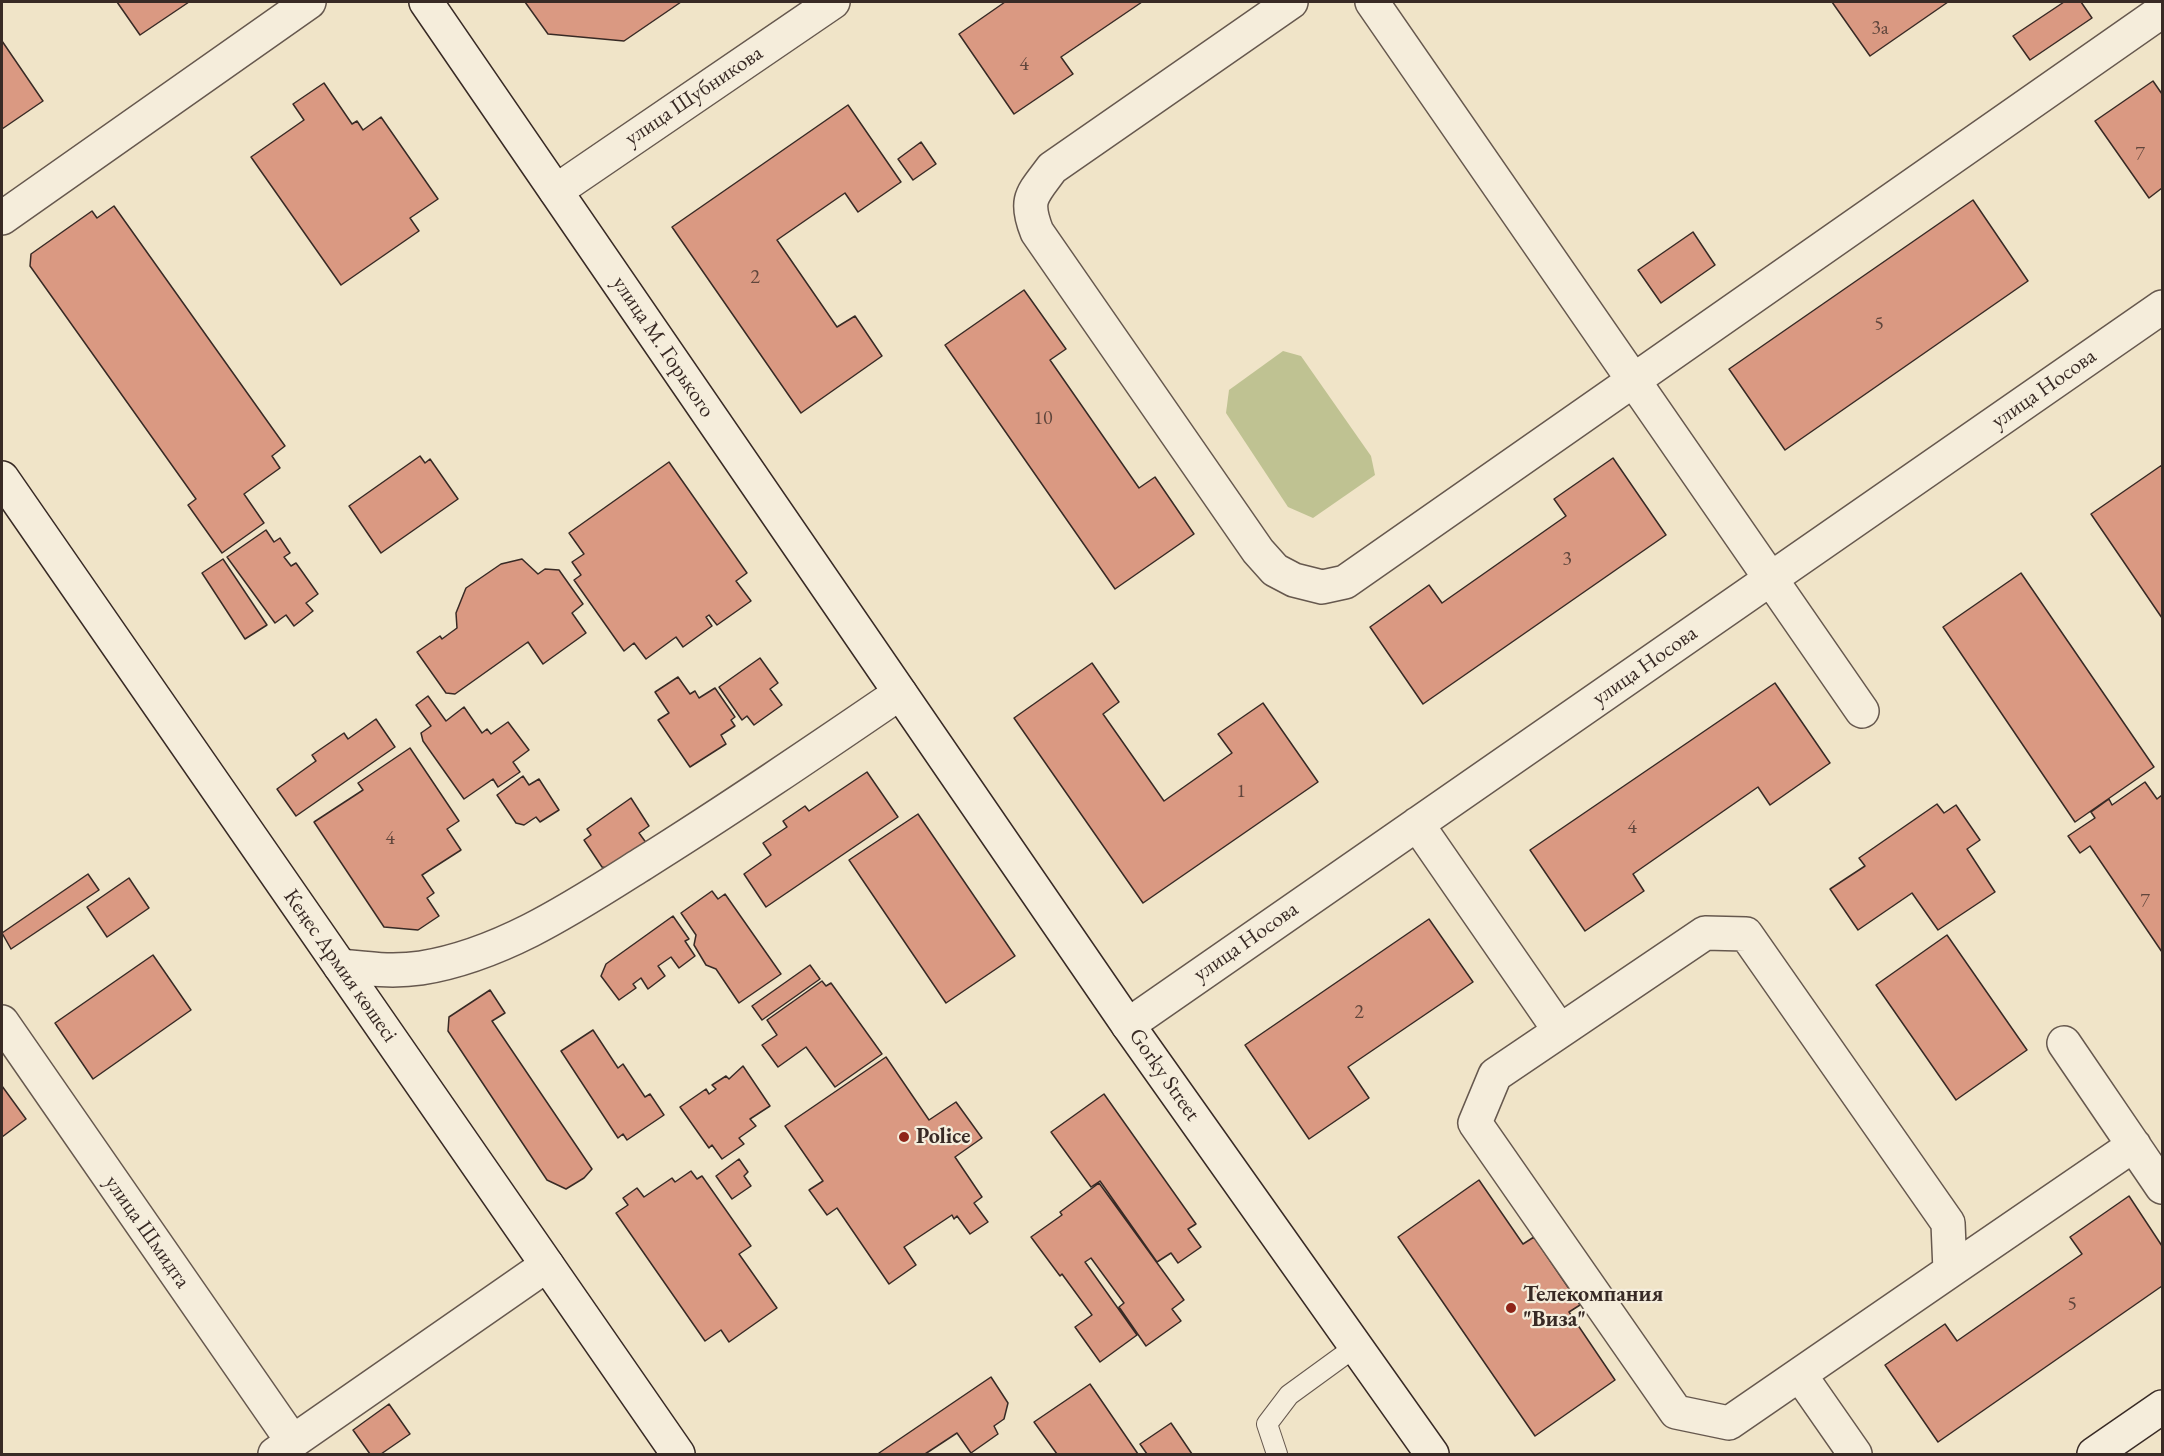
<!DOCTYPE html>
<meta charset="utf-8">
<style>
body{margin:0}
#map{position:relative;width:2164px;height:1456px;overflow:hidden;background:#f0e4c8;font-family:"EB Garamond",serif}
canvas{display:block}
.frame{position:absolute;inset:0;border:3px solid #382a25;pointer-events:none}
</style>
<div id="map">
<canvas width="2164" height="1456"></canvas>
<div class="frame"></div>
</div>
<script>
const c = document.querySelector('canvas').getContext('2d');
c.lineJoin = 'round';
function paint(path, color) { c.fillStyle = color; c.fill(path, 'evenodd'); }
function stroke(path, color, width, dash) { c.strokeStyle = color; c.lineWidth = width; c.lineCap = dash ? 'butt' : 'round'; c.setLineDash(dash || []); c.stroke(path); }
function label(font, color, halo, rows, align = 'center') {
  c.font = font + ' "EB Garamond",serif'; c.lineWidth = 4.5; c.setLineDash([]); c.textBaseline = 'middle'; c.strokeStyle = halo; c.fillStyle = color; for (const [text, x, y, turn = 0] of rows) {
    c.save(); c.translate(x, y); c.rotate((+turn || 0) * Math.PI / 180); c.textAlign = isNaN(turn) ? turn : align; if (halo) c.strokeText(text, 0, 0); c.fillText(text, 0, 0); c.restore();
  }
}
paint(new Path2D(`
 M1283 351 1301 356 1371 456 1375 475 1313 518 1288 507 1226 413 1229 390Z`), '#bfc292');
const building = new Path2D(`
 M117 2H189L140 35Z
 M525 2H681L624 41 548 34Z
 M1005 2H1142L1061 57 1073 74 1014 114 959 34Z
 M1832 2H1948L1870 56Z
 M2064 2H2081L2092 18 2030 60 2013 36Z
 M2 41 43 101 2 129Z
 M2153 81 2162 94V188L2149 198 2095 121Z
 M324 83 352 124 357 121 363 130 381 117 438 199 410 218 419 231 341 285 251 157 304 120 293 104Z
 M848 105 901 182 858 212 845 193 777 240 837 327 855 316 882 356 801 413 672 227Z
 M921 142 936 164 913 180 898 159Z
 M1973 200 2028 281 1785 450 1729 369Z
 M114 206 285 446 272 456 280 468 244 494 264 523 222 553 188 505 196 499 30 266 31 254 92 211 97 218Z
 M1693 232 1715 265 1661 303 1638 270Z
 M1024 290 1066 349 1050 360 1139 488 1155 477 1194 534 1115 589 945 345Z
 M420 456 425 463 430 459 458 499 381 553 349 506Z
 M1613 458 1666 535 1423 704 1370 627 1429 585 1442 603 1566 516 1554 499Z
 M669 462 747 573 736 581 751 601 717 625 709 615 706 617 712 626 683 647 676 637 646 659 634 643 624 651 574 580 581 575 572 562 584 554 569 533Z
 M2162 465V618L2091 514Z
 M266 530 274 542 280 538 290 553 284 557 291 566 296 563 318 594 306 603 313 611 294 626 286 615 275 623 227 557Z
 M223 559 267 625 245 639 202 573Z
 M522 559 538 574 545 569 559 570 583 604 572 613 586 633 543 664 528 642 455 694 446 693 417 652 440 636 442 639 457 628 456 613 466 588 501 564Z
 M2021 573 2154 767 2075 822 1943 627Z
 M760 658 778 683 770 689 782 705 754 725 747 716 742 720 719 687Z
 M1092 663 1119 702 1103 714 1164 801 1232 753 1218 734 1263 703 1318 782 1143 903 1014 718Z
 M678 677 690 694 695 691 699 698 715 688 735 717 731 720 735 726 721 735 726 744 690 767 658 720 669 713 655 692Z
 M1775 683 1830 763 1770 805 1758 787 1633 874 1644 891 1585 931 1530 850Z
 M428 696 446 721 464 707 482 733 487 729 491 734 508 722 529 750 513 762 520 772 498 787 493 779 464 799 423 741 421 733 431 726 416 705Z
 M376 719 395 747 296 816 277 789 316 761 312 755 344 733 348 739Z
 M410 748 459 821 447 829 461 850 422 875 434 893 427 898 439 916 418 930 384 927 314 822 363 790 358 783Z
 M867 772 898 817 766 907 744 874 771 855 763 843 787 827 783 821 805 806 809 811Z
 M523 776 529 785 539 779 559 810 540 822 536 817 524 825 516 823 497 795Z
 M2145 782 2157 799 2162 795V952L2090 846 2080 853 2068 836 2095 818 2091 812 2109 799 2112 805Z
 M631 798 649 826 639 833 650 848 618 870 602 867 584 840 591 835 587 829Z
 M1937 804 1944 813 1956 805 1980 840 1967 849 1995 892 1938 930 1912 893 1858 930 1830 889 1865 866 1859 858Z
 M918 814 1015 956 946 1003 849 860Z
 M88 874 99 890 11 949 2 933Z
 M129 878 149 908 107 937 87 907Z
 M712 891 718 899 725 894 781 974 739 1003 716 969 706 965 694 945 696 935 681 913Z
 M673 916 689 939 685 941 695 956 679 968 671 957 658 966 665 976 648 989 641 978 633 984 636 988 619 1000 601 976 606 964Z
 M1429 919 1473 982 1348 1067 1369 1098 1309 1139 1245 1045Z
 M1947 935 2027 1050 1956 1100 1876 985Z
 M153 955 191 1010 93 1079 55 1023Z
 M810 965 820 979 762 1020 752 1006Z
 M822 981 826 986 831 983 882 1054 835 1087 806 1047 778 1067 762 1045 777 1035 767 1020Z
 M490 990 505 1013 492 1021 592 1169 584 1178 566 1189 547 1180 448 1031 449 1017Z
 M593 1030 618 1068 623 1064 645 1097 650 1094 664 1115 627 1140 623 1134 618 1138 561 1051Z
 M886 1057 929 1120 956 1102 982 1138 955 1157 982 1197 974 1203 988 1222 970 1234 957 1216 954 1219 952 1215 904 1247 916 1265 889 1284 837 1208 827 1215 809 1190 823 1181 785 1126Z
 M743 1066 770 1106 750 1119 756 1126 739 1138 744 1144 722 1159 712 1145 709 1148 680 1107 706 1089 709 1094 716 1089 712 1085 726 1076 729 1079Z
 M2 1086 26 1119 2 1137Z
 M1104 1094 1196 1224 1188 1229 1201 1247 1178 1263 1171 1253 1157 1262 1100 1181 1091 1187 1051 1132Z
 M739 1159 748 1172 744 1176 751 1186 732 1199 716 1176Z
 M691 1171 697 1179 702 1176 751 1246 739 1254 777 1308 729 1342 721 1330 705 1341 616 1213 628 1205 623 1198 637 1188 644 1197 672 1178 675 1182Z
 M1479 1180 1523 1244 1534 1237 1580 1305 1569 1312 1615 1380 1535 1436 1398 1237Z
 M1099 1183 1184 1300 1172 1309 1181 1321 1146 1346 1119 1307 1124 1303 1091 1258 1085 1262 1137 1335 1100 1362 1075 1327 1092 1315 1062 1274 1060 1276 1031 1237 1062 1215 1060 1212Z
 M2129 1196 2162 1246V1286L1938 1442 1885 1365 1945 1324 1957 1341 2082 1254 2070 1237Z
 M991 1377 1008 1403 1004 1419 994 1426 998 1434 971 1453 957 1433 925 1454H880L879 1453Z
 M1090 1384 1138 1454H1057L1034 1422Z
 M389 1404 410 1434 381 1454H370L353 1430Z
 M1171 1423 1192 1454H1147L1140 1444Z`);
paint(building, '#da9982');
stroke(building, '#382a25', 1.5);
const lane = new Path2D(`
 M1277 1454 1267 1424 1289 1395 1355 1347`);
const street = new Path2D(`
 M1291 2 1052 168C1032 195 1024 199 1037 232L1258 551 1275 570 1294 580 1322 587 1345 582 2162 11
 M1372 2 1862 711
 M556 191 833 2
 M2 218 309 2
 M1417 824 1560 1031
 M1705 933 1746 934 1948 1223 1950 1271 1729 1423 1676 1412 1475 1123 1495 1075Z
 M340 966C367 969 394 972 421 968 502 955 574 907 642 864 730 809 815 751 900 693
 M2 1022 293 1442
 M1128 1025 2162 307
 M2064 1043 2162 1187
 M1950 1271 2134 1145
 M1800 1375 1855 1454
 M275 1454 547 1265`);
const secondary = new Path2D(`
 M426 2 1128 1025 1432 1454
 M2 478 678 1454
 M2094 1454 2162 1407`);
stroke(lane, '#66584e', 22);
stroke(street, '#66584e', 36);
stroke(secondary, '#382a25', 36);
stroke(lane, '#f5eddb', 20);
stroke(street, '#f5eddb', 33);
stroke(secondary, '#f5eddb', 33);
for (const [x, y, r, color] of [
 [904,1137,6,"#8f2418"],
 [1511,1308,6,"#8f2418"]
]) { const dot = new Path2D(); dot.arc(x, y, r, 0, 2 * Math.PI); c.fillStyle = color; c.fill(dot); stroke(dot, '#f5eddb', 2); }
label('20px', '#60463c', null, [
 ["3а",1880,29],
 ["4",1024,65],
 ["7",2140,155],
 ["2",755,278],
 ["5",1879,325],
 ["10",1043,419],
 ["3",1567,560],
 ["1",1241,792],
 ["4",1632,828],
 ["4",390,839],
 ["7",2145,902],
 ["2",1359,1013],
 ["5",2072,1305]
]);
label('22px', '#382a25', '#f5eddb', [
 ["улица Шубникова",694,96,-34],
 ["улица М. Горького",663,347,56],
 ["улица Носова",2044,389,-35],
 ["улица Носова",1645,666,-35],
 ["улица Носова",1246,942,-35],
 ["Кеңес Армия көшесі",340,966,55],
 ["Gorky Street",1164,1075,55],
 ["улица Шмидта",147,1232,55]
]);
label('bold 22px', '#382a25', '#f5eddb', [
 ["Police",916,1137],
 ["Телекомпания",1523,1295],
 ["\"Виза\"",1523,1320]
], 'left');
</script>
